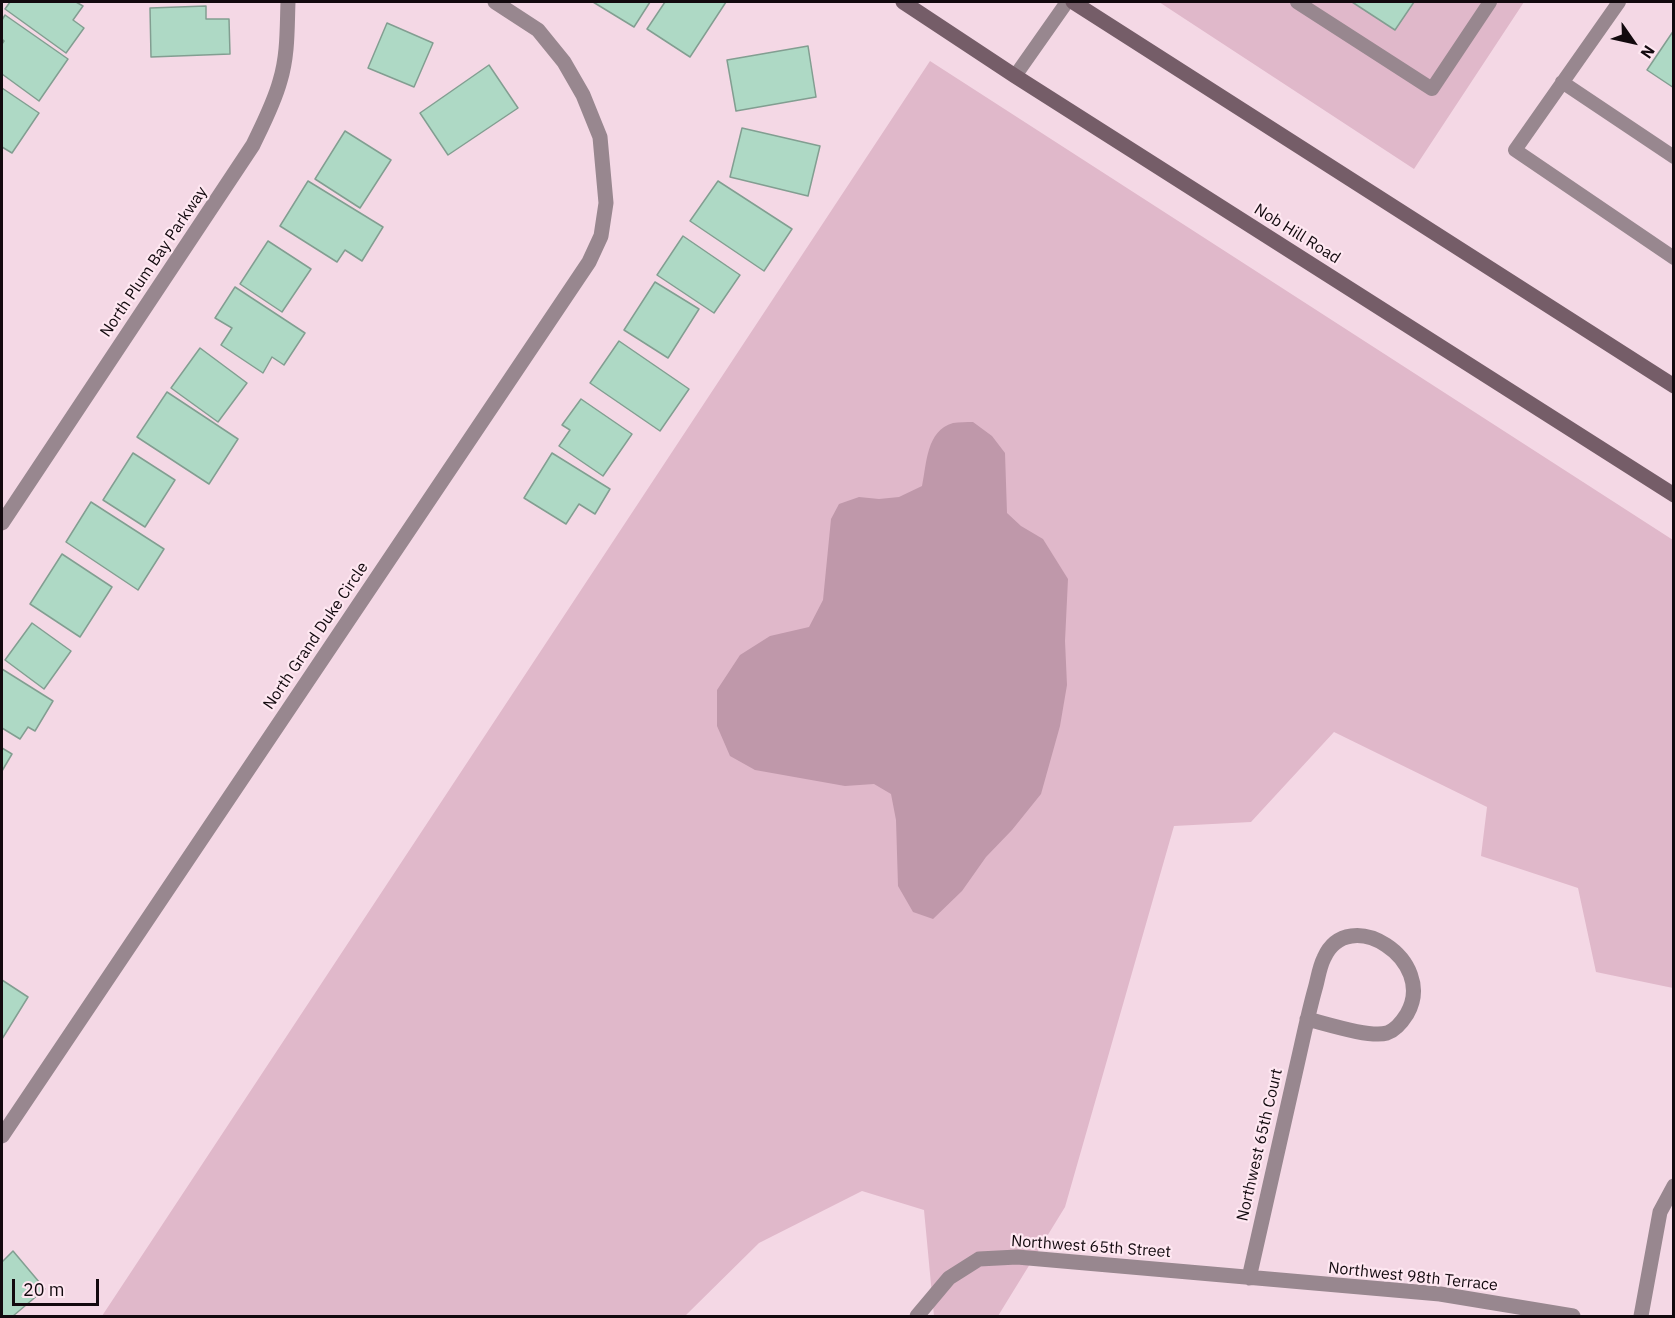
<!DOCTYPE html>
<style>
body{margin:0}
#map{position:relative;width:1675px;height:1318px;overflow:hidden;background:#f4d8e5;font-family:"IBM Plex Sans",sans-serif}
canvas{display:block}
.frame{position:absolute;inset:0;border:3px solid #12090e;pointer-events:none}
.north{position:absolute;left:1603px;top:12px;width:60px;height:60px;-webkit-text-stroke:4px #fee7f1;paint-order:stroke;rotate:124deg;font-size:16px;font-weight:700;line-height:24px;text-align:center;color:#12090e}
.north::after{content:'';display:block;margin:auto;width:21px;height:27px;background:#12090e;clip-path:polygon(50% 0,100% 100%,50% 72%,0 100%)}
.scale{position:absolute;left:12px;top:1279px;width:87px;height:27px;box-sizing:border-box;border:3px solid #12090e;border-top:0;padding-left:8px;font-size:18px;line-height:21px;white-space:nowrap;color:#12090e;-webkit-text-stroke:4px #fee7f1;paint-order:stroke}
</style>
<div id="map">
<canvas width="1675" height="1318"></canvas>
<div class="frame"></div>
<div class="north">N</div>
<div class="scale">20 m</div>
</div>
<script>
const c = document.querySelector('canvas').getContext('2d');
c.lineJoin = 'round';
function paint(path, color) { c.fillStyle = color; c.fill(path, 'evenodd'); }
function stroke(path, color, width, dash) { c.strokeStyle = color; c.lineWidth = width; c.lineCap = dash ? 'butt' : 'round'; c.setLineDash(dash || []); c.stroke(path); }
function label(font, color, halo, rows, align = 'center') {
  c.font = font + ' "IBM Plex Sans",sans-serif'; c.lineWidth = 4.5; c.setLineDash([]); c.textBaseline = 'middle'; c.strokeStyle = halo; c.fillStyle = color; for (const [text, x, y, turn = 0] of rows) {
    c.save(); c.translate(x, y); c.rotate((+turn || 0) * Math.PI / 180); c.textAlign = isNaN(turn) ? turn : align; if (halo) c.strokeText(text, 0, 0); c.fillText(text, 0, 0); c.restore();
  }
}
paint(new Path2D(`
 M1159 2H1524L1414 169Z
 M930 61 1673 540V988L1596 972 1578 888 1481 856 1487 807 1334 732 1251 822 1174 826 1065 1207 998 1316H934L924 1210 862 1191 759 1243 685 1316H102Z`), '#e0b8ca');
paint(new Path2D(`
 M973 422 992 436 1005 453 1007 513 1021 526 1043 539 1068 579 1065 641 1067 685 1060 726 1041 794 1012 830 986 857 962 891 933 919 913 912 898 886 896 820 891 794 874 784 845 786 755 770 730 756 717 726V690L740 655 770 636 809 627 823 600 831 519 839 504 859 497 879 499 899 497 922 486C927 463 926 431 953 423 959 422 967 422 973 422Z`), '#bf98aa');
const building = new Path2D(`
 M10 2H76L83 6 73 20 84 28 66 53 5 9Z
 M593 2H650L634 27Z
 M665 2H726L690 57 647 29Z
 M1352 2H1414L1395 30Z
 M206 6V19H229L230 54 151 57 150 8Z
 M5 15 68 59 39 101 2 74V44L4 41 2 39V20Z
 M387 23 433 43 414 87 368 68Z
 M1674 30V88L1647 70Z
 M808 46 816 97 736 111 727 60Z
 M489 65 518 108 448 155 420 113Z
 M2 88 39 113 12 153 2 147Z
 M742 128 820 146 808 196 730 177Z
 M345 131 391 160 360 208 315 179Z
 M308 181 383 227 362 261 345 250 337 262 280 226Z
 M718 181 792 229 764 271 690 221Z
 M683 236 740 275 714 313 657 275Z
 M268 241 311 269 282 312 240 284Z
 M655 282 699 309 668 358 624 330Z
 M235 287 305 333 284 365 272 357 263 373 221 345 232 328 215 318Z
 M619 341 689 389 660 431 590 383Z
 M200 348 247 383 218 422 171 388Z
 M167 392 238 439 209 484 137 437Z
 M581 399 632 434 603 476 559 446 570 430 562 425Z
 M133 453 175 480 145 527 103 500Z
 M552 453 610 489 595 514 579 504 566 524 524 498Z
 M91 502 164 549 138 590 66 542Z
 M62 554 112 587 80 637 30 604Z
 M32 623 71 651 44 689 5 660Z
 M2 669 53 701 35 731 28 727 20 739 2 728Z
 M2 748 12 754 2 771Z
 M2 980 28 997 2 1039Z
 M13 1251 45 1289 13 1316H2V1262Z`);
paint(building, '#aed9c5');
stroke(building, '#829e91', 1.5);
stroke(new Path2D(`
 M1297 2 1432 89 1490 2
 M1619 2 1515 150 1674 258
 M1015 76 1067 2
 M1562 82 1674 157`), '#98878f', 14);
stroke(new Path2D(`
 M2 523 253 145C263 124 274 103 280 81 288 55 287 28 288 2
 M2 1136 589 262 601 236 606 203 600 137 583 95 564 62 538 30 495 2
 M1249 1278C1265 1207 1281 1136 1297 1065 1303 1039 1308 1014 1315 989 1318 979 1319 968 1324 958 1348 903 1438 960 1407 1014 1402 1022 1396 1030 1387 1033 1370 1038 1327 1024 1307 1019
 M917 1316 949 1278 979 1259 1017 1257 1440 1294 1573 1316
 M1641 1316 1660 1212 1674 1186`), '#98878f', 15);
stroke(new Path2D(`
 M903 2 1015 76 1674 495
 M1073 2 1674 386`), '#755d68', 15);
label('16px', '#12090e', '#fee7f1', [
 ["Nob Hill Road",1297,234,32],
 ["North Plum Bay Parkway",154,262,-56],
 ["North Grand Duke Circle",316,636,-56],
 ["Northwest 65th Court",1260,1145,-77],
 ["Northwest 65th Street",1091,1247,4],
 ["Northwest 98th Terrace",1413,1277,6]
]);
</script>
